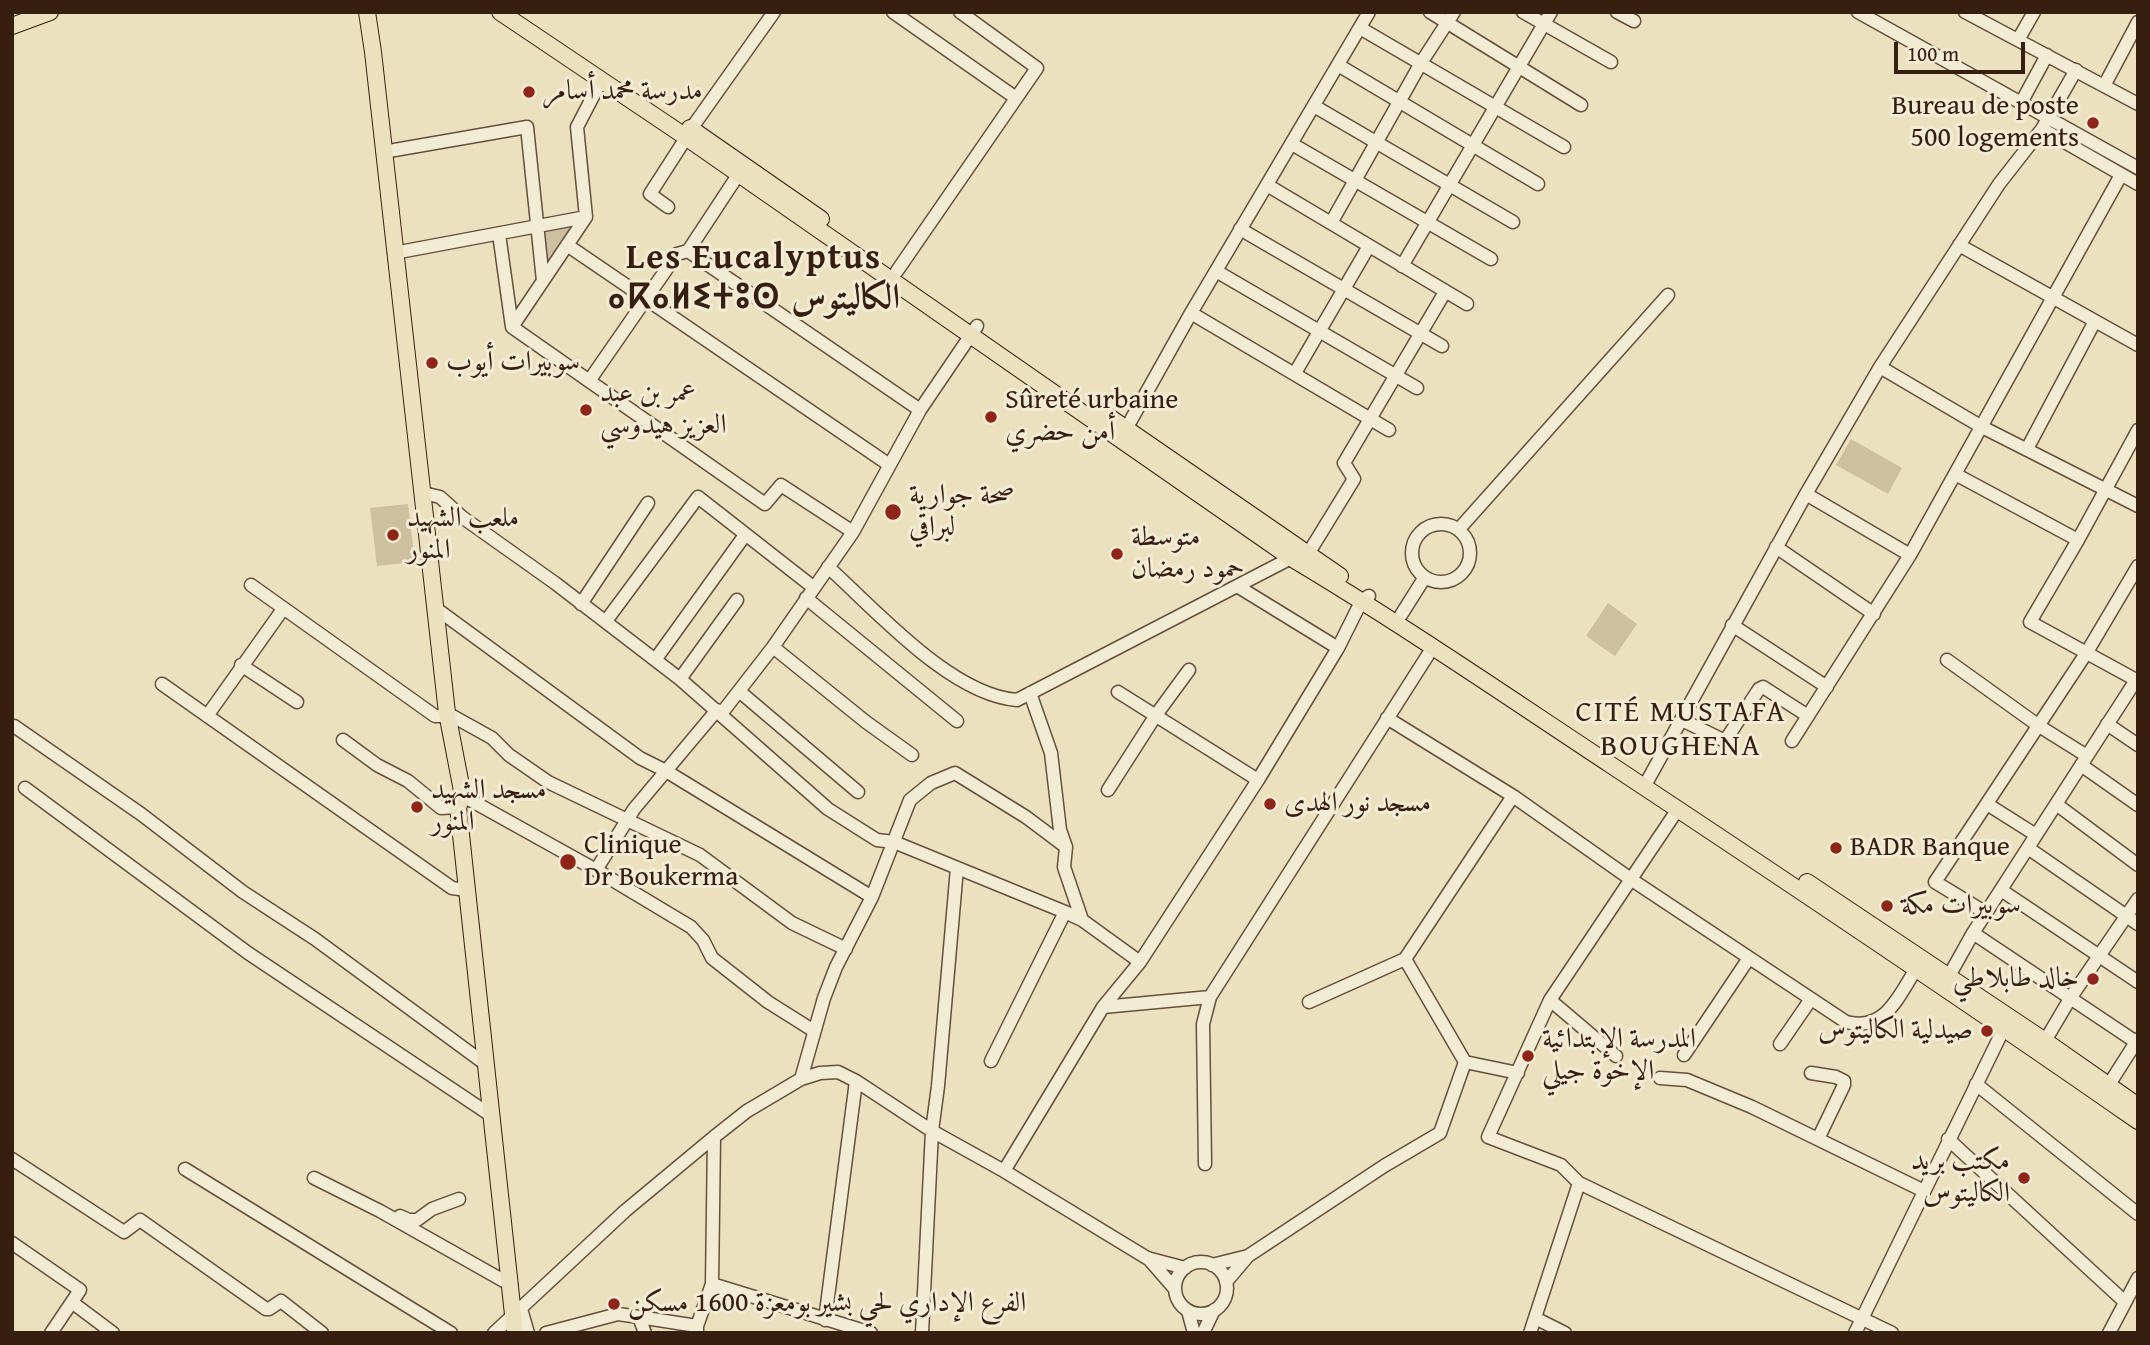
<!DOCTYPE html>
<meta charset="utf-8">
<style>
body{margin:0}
#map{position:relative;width:2150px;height:1345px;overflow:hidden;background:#ece1bf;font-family:"Gentium Book Plus",serif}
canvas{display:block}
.frame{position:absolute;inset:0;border:14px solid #371f10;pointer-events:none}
.scale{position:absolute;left:1894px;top:42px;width:131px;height:32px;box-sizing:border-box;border:4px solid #371f10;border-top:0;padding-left:9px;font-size:21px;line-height:24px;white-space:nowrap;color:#371f10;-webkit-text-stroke:5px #f3ecd5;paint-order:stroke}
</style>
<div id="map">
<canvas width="2150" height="1345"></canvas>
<div class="frame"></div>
<div class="scale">100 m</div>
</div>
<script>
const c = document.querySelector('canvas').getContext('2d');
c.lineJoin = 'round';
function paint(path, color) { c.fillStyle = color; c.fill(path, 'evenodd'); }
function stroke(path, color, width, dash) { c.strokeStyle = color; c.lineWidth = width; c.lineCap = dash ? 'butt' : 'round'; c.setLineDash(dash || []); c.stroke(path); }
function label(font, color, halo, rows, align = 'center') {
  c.font = font + ' "Gentium Book Plus",Amiri,"Noto Sans Tifinagh",serif'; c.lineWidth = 6; c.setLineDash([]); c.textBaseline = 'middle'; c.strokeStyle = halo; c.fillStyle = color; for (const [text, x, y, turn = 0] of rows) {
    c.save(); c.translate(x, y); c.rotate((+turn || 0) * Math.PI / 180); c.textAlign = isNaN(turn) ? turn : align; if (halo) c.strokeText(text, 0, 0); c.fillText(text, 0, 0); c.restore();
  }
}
paint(new Path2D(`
 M568 226 572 231 548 266 543 231Z
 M1851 439 1902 468 1888 494 1836 465Z
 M408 504 415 562 377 566 370 508Z
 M1608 603 1637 624 1615 656 1586 636Z`), '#cdc0a1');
const minor = new Path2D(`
 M893 12 1016 98
 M1430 12 1581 105
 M1523 12 1611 62
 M1617 12 1634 21
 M1858 12 2138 168
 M1965 12 2138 104
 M1360 28 1564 147
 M2018 40 2034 12
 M1338 65 1538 184
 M2104 86 2138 22
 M2021 103 2047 55
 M1314 106 1513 222
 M691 129 774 12
 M2042 129 2138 184
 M1292 144 1491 259
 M383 152 527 127 543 281
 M1267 185 1467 304
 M668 207 650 194 686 138
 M1331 223 1421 63 1454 12
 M1240 229 1442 346
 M499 234 512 327 765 504 781 485 853 532
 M567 245 888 464
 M1959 245 2138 345
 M688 251 738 175
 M394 253 586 217
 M1402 266 1551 12
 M897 271 1037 68 960 12
 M1216 271 1417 388
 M1191 313 1389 430
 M512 327 586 217 577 127 601 81
 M1880 367 1982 427 2138 506
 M1295 373 1369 246
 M589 381 677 254 688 251 920 410
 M1126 429 1191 313 1369 12
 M2138 430 2078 540 2030 622 2138 681
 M2027 449 2095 321
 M1955 474 2078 540
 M423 493 440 497 462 517 555 583 680 679 828 809 877 840 894 842 1065 912 1082 920 1140 962
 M1806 494 1910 555
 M1412 553a29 29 0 1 1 58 0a29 29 0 1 1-58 0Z
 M1459 529 1668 295
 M1776 547 1874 614
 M1308 554 1354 479 1344 463 1445 292
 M828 567C877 611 951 695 1017 700L1291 558
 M251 585 435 716H448
 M1237 586 1338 648
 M806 598 957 721
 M581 604 648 503
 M434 607 640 758 666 771 872 897
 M1401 615 1425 577
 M606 621 698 497 813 587
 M1732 625 1827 687
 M773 647 866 722 912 755
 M655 660 745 535
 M1947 660 2039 726 2087 756
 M241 665 297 702
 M680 679 737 600
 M162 684 452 888 467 890
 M739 691 858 792
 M1118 692 1258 780
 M1030 693 1051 753 1060 830 1066 847 1064 867 1082 920
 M447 713 492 738 509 755 548 782 700 855 792 923 846 949
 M721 714 773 647 853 532 920 410 977 326
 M207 716 283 609
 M1387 718 1513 796 1632 880 1846 1022C1885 1032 1898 997 1916 969
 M1682 720 1725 741 1759 689 1763 687 1808 716
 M2107 724 2138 745
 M14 726 141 814 243 892 315 939 484 1063
 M343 740 377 765 408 781 441 808 458 807
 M1792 741 1910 555 2121 175
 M2081 765 2138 805
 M1644 787 1806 494 1880 367 1999 184 2042 129 2076 70
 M25 788 248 953 492 1116
 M1108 790 1156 715 1189 670
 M463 796 596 870 691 927 703 940 712 958 768 1002 814 1031
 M1987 804 2036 835
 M2056 804 2138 865
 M1678 809 1550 1000 1488 1137 1561 1165 1579 1183 1892 1333
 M2028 848 2138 924
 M596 870 634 809 717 710
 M2001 890 2138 982
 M1986 913 1935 882 2087 652 2138 566
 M1973 933 2136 1042
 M1949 976 1973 933 2136 680
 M1550 1000 1616 1056
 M1309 1002 1405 959
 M1103 1007 1210 997
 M2045 1041 2071 997 2138 899
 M1780 1044 1811 999
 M1684 1055 1749 958
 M991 1061 1065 912
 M1465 1062 1405 959 1513 796
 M1811 1073 1836 1077 1844 1081V1085L1818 1139
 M1660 1078 1687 1080 1752 1107 1924 1191
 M801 1079 824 998 836 967 872 897 910 800 931 783 955 773 1026 817 1066 847
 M1976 1084 2138 1214
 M2108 1086 2138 1039
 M1948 1139 2125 1302
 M12 1159 124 1232 140 1220 266 1309H269L281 1301 322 1333
 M1205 1164 1203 1024 1210 997 1433 647
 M185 1169 451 1333
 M1004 1171 1103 1007 1140 962 1258 780 1338 648 1362 600 1369 596
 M314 1178 380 1211 511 1285
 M400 1216 409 1220H417L432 1209 459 1199
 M12 1243 80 1290 51 1333
 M1148 1258 1175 1289
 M1175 1288a26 26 0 1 1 52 0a26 26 0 1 1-52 0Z
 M1212 1265 1248 1256
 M1226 1282 1248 1256 1384 1166 1440 1133 1465 1062 1518 1073
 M712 1284 871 1333
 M73 1303 113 1333
 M521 1309 528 1333
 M1188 1311 1194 1333
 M639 1317 697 1326
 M1535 1318 1565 1333
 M825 1320 856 1081
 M494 1333 625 1211 714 1137 747 1111 801 1079 820 1073 838 1072 856 1081 932 1131 1004 1171 1147 1258 1185 1268
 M546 1333 618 1314 639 1317 645 1333
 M697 1333V1326L712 1284 714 1137
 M922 1333 932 1131 938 1086 957 868
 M1203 1333 1214 1310
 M1530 1333 1579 1183
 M1855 1333 2007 1022
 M2109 1333 2138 1278`);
const major = new Path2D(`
 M367 12 373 52 447 713 463 796 458 807 515 1333
 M500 12 677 131 1291 558C1400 623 1505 695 1611 765 1788 882 1964 1000 2138 1121
 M12 26 50 12
 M690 128 821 219
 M1099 410 1340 576
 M1807 882 2045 1041 2138 1106`);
stroke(minor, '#64503c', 15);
stroke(major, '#371f10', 18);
stroke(minor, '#f3ecd5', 12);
stroke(major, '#ece1bf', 16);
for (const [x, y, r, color] of [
 [529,92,7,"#8f2418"],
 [2093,123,7,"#8f2418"],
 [432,363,7,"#8f2418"],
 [586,410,7,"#8f2418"],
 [991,417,7,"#8f2418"],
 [893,512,9,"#8f2418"],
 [393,535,7,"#8f2418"],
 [1117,554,7,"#8f2418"],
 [1270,804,7,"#8f2418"],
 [417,807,7,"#8f2418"],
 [1836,848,7,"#8f2418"],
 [568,862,9,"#8f2418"],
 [1887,906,7,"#8f2418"],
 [2093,979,7,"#8f2418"],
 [1987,1031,7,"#8f2418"],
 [1528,1056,7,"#8f2418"],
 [2024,1178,7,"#8f2418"],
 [614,1304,7,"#8f2418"]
]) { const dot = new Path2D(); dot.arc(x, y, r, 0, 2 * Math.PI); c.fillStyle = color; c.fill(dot); stroke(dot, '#f3ecd5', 2.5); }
label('28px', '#371f10', '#f3ecd5', [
 ["مدرسة محمد أسامر",543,92],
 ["Bureau de poste",2079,107,"right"],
 ["500 logements",2079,139,"right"],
 ["سوبيرات أيوب",446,363],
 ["عمر بن عبد",600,394],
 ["العزيز هيدوسي",600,426],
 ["Sûreté urbaine",1005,401],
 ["أمن حضري",1005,433],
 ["صحة جوارية",909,496],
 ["لبراقي",909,528],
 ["ملعب الشهيد",407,519],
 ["المنور",407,551],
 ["متوسطة",1131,538],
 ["حمود رمضان",1131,570],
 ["مسجد الشهيد",431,791],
 ["المنور",431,823],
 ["مسجد نور الهدى",1284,804],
 ["Clinique",584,846],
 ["Dr Boukerma",584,878],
 ["BADR Banque",1850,848],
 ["سوبيرات مكة",1901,906],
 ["خالد طابلاطي",2079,979,"right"],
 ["صيدلية الكاليتوس",1973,1031,"right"],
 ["المدرسة الإبتدائية",1542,1040],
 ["الإخوة جيلي",1542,1072],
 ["مكتب بريد",2010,1162,"right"],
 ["الكاليتوس",2010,1194,"right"],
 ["الفرع الإداري لحي بشير بومعزة 1600 مسكن",628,1304]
], 'left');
c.letterSpacing = '2px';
label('30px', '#371f10', '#f3ecd5', [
 ["CITÉ MUSTAFA",1681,713],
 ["BOUGHENA",1681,747]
]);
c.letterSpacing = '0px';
c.letterSpacing = '2px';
label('bold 35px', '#371f10', '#f3ecd5', [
 ["Les Eucalyptus",754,259],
 ["ⴰⴽⴰⵍⵉⵜⵓⵙ الكاليتوس",754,299]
]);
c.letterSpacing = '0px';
</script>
